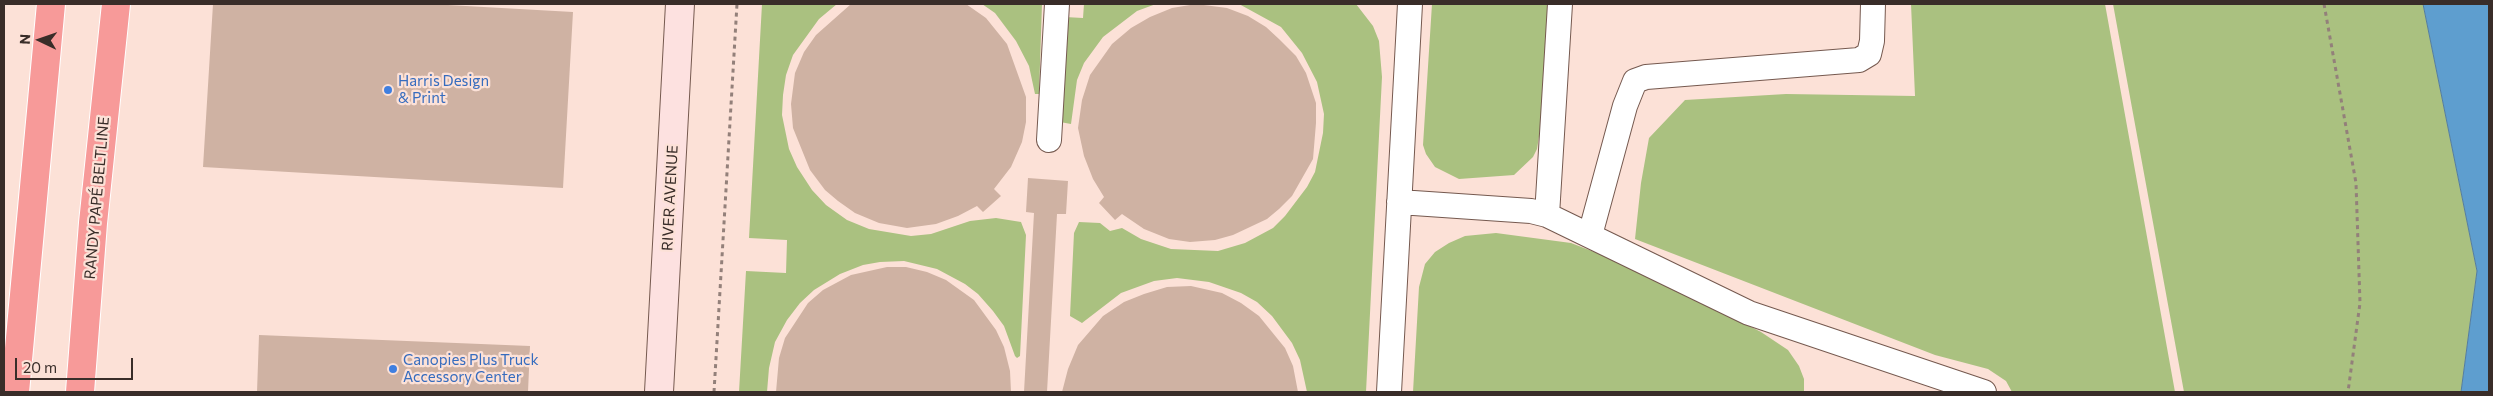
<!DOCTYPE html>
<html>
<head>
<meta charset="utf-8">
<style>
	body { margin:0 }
	#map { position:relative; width:2493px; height:396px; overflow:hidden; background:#fce1d7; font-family:Commissioner,sans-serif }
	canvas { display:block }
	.frame { position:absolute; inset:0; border:5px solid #392d29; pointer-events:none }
	.north { position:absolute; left:15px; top:15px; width:50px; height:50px; -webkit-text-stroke:4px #fce1d7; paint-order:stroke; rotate:273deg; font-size:14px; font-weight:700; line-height:20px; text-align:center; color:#392d29 }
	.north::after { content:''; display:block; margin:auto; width:18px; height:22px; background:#392d29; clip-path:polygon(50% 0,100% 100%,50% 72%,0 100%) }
	.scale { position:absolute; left:15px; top:358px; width:118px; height:22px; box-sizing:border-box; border:2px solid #392d29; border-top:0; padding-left:6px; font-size:15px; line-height:18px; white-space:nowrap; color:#392d29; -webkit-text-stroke:4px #fce1d7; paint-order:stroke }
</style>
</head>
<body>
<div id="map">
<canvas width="2493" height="396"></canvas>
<div class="frame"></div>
<div class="north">N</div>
<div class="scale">20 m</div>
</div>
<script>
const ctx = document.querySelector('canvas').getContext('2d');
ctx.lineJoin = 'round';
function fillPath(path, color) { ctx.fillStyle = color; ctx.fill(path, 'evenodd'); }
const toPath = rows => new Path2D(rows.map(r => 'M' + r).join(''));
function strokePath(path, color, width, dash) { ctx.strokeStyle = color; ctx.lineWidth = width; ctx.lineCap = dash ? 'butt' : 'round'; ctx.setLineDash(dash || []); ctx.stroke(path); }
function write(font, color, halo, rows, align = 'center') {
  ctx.font = font + ' Commissioner,sans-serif'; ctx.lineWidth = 4.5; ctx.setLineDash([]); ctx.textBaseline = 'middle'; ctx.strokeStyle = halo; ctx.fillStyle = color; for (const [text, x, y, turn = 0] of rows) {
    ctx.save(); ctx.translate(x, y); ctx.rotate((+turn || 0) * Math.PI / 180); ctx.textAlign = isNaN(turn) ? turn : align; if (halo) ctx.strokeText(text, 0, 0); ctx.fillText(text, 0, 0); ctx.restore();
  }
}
const green = toPath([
	[762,4,837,4,819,19,793,55,786,75,783,95,782,115,789,149,797,167,812,190,826,205,847,220,869,229,911,236,931,234,970,221,996,218,1021,222,1026,235,1020,356,1017,358,1015,356,1004,326,993,311,978,294,965,284,937,269,904,261,880,262,863,265,840,274,814,290,800,303,787,320,775,342,769,368,767,392,739,392,746,271,786,273,787,240,749,238],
	[982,4,1042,4,1039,94,1035,94,1029,66,1016,41,995,13],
	[1084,4,1156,4,1137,11,1103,37,1084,63,1077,80,1071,124,1060,122,1065,17,1083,18],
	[1239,4,1356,4,1373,26,1379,41,1382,77,1366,392,1307,392,1300,360,1292,343,1272,316,1257,302,1241,293,1209,282,1177,278,1154,281,1121,293,1082,323,1070,316,1074,233,1079,222,1100,223,1110,231,1122,228,1141,239,1171,249,1218,251,1245,243,1273,228,1285,216,1307,187,1315,172,1323,133,1324,114,1317,82,1302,53,1281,27],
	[1432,4,1550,4,1542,118,1537,149,1533,157,1514,175,1459,179,1435,167,1426,154,1423,145],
	[1911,4,2105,4,2175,392,2012,392,2006,381,1988,369,1935,355,1635,239,1641,183,1649,138,1685,100,1786,94,1915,96],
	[2113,4,2423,4,2477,271,2461,392,2184,392],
	[1496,233,1571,243,1636,268,1761,332,1788,350,1799,366,1804,379,1804,392,1413,392,1419,287,1425,264,1435,252,1449,243,1465,236]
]);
const water = toPath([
	[2423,4,2489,4,2489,392,2461,392,2477,271,2423,4]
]);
const building = toPath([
	[213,4,430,4,573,12,563,188,203,167],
	[851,4,966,4,986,18,1007,44,1026,97,1026,122,1022,142,1011,167,994,189,1001,196,983,212,977,206,958,216,936,224,907,228,879,223,855,213,838,201,825,190,810,170,793,128,791,104,795,73,804,52,816,35],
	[1196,4,1227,8,1248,16,1266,27,1279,39,1296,56,1306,73,1316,103,1316,123,1313,159,1292,196,1279,209,1267,219,1233,235,1215,240,1190,242,1169,239,1144,229,1122,214,1115,220,1099,203,1104,197,1093,179,1084,156,1078,128,1082,100,1090,75,1112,44,1131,28,1150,17,1172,8],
	[1028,178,1068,181,1066,214,1057,214,1047,392,1024,392,1034,213,1026,212],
	[887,267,906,267,927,272,946,280,974,300,996,330,1004,347,1010,371,1011,392,776,392,779,358,785,338,808,303,823,290,851,275],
	[1191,286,1222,293,1241,303,1259,316,1285,348,1293,366,1298,392,1062,392,1068,369,1078,345,1103,316,1124,302,1144,294,1167,287],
	[259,335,530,346,528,392,257,392]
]);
const path = toPath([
	[2324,4,2356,183,2360,303,2348,392],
	[714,392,737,4]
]);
const lane = toPath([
	[1049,140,1057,4],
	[1399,202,1531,211,1547,215,1749,313,1984,392],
	[1547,215,1560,4],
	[1590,235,1625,106,1635,81,1646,77,1859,60,1869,54,1872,41,1873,4],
	[1389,392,1410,4]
]);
const secondary = toPath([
	[659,392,680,4]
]);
const highway = toPath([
	[15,392,51,4],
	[80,392,93,223,116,4]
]);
const markers = [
	[388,90,5,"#3f7fe0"],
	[393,369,5,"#3f7fe0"]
];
const shopNames = [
	["Harris Design",398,81],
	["& Print",398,98],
	["Canopies Plus Truck",403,360],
	["Accessory Center",403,377]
];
const streetNames = [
	["RANDY PAPÉ BELTLINE",97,198,-85],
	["RIVER AVENUE",670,198,-87]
];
fillPath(green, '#aac180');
fillPath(water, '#5e9ecf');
strokePath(water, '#537c9d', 1);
fillPath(building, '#cfb2a3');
strokePath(lane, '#75594f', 26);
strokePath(secondary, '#75594f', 30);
strokePath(highway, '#fff', 30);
strokePath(path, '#93807a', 3, [4, 4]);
strokePath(lane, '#fff', 24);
strokePath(secondary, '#fde1e0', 28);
strokePath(highway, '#f79a99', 28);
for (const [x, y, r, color] of markers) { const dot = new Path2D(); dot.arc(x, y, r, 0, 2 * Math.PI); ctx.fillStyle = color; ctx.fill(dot); strokePath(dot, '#fce1d7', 2); }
write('15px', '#366cbe', '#fce1d7', shopNames, 'left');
write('15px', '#392d29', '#fce1d7', streetNames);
</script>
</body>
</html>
